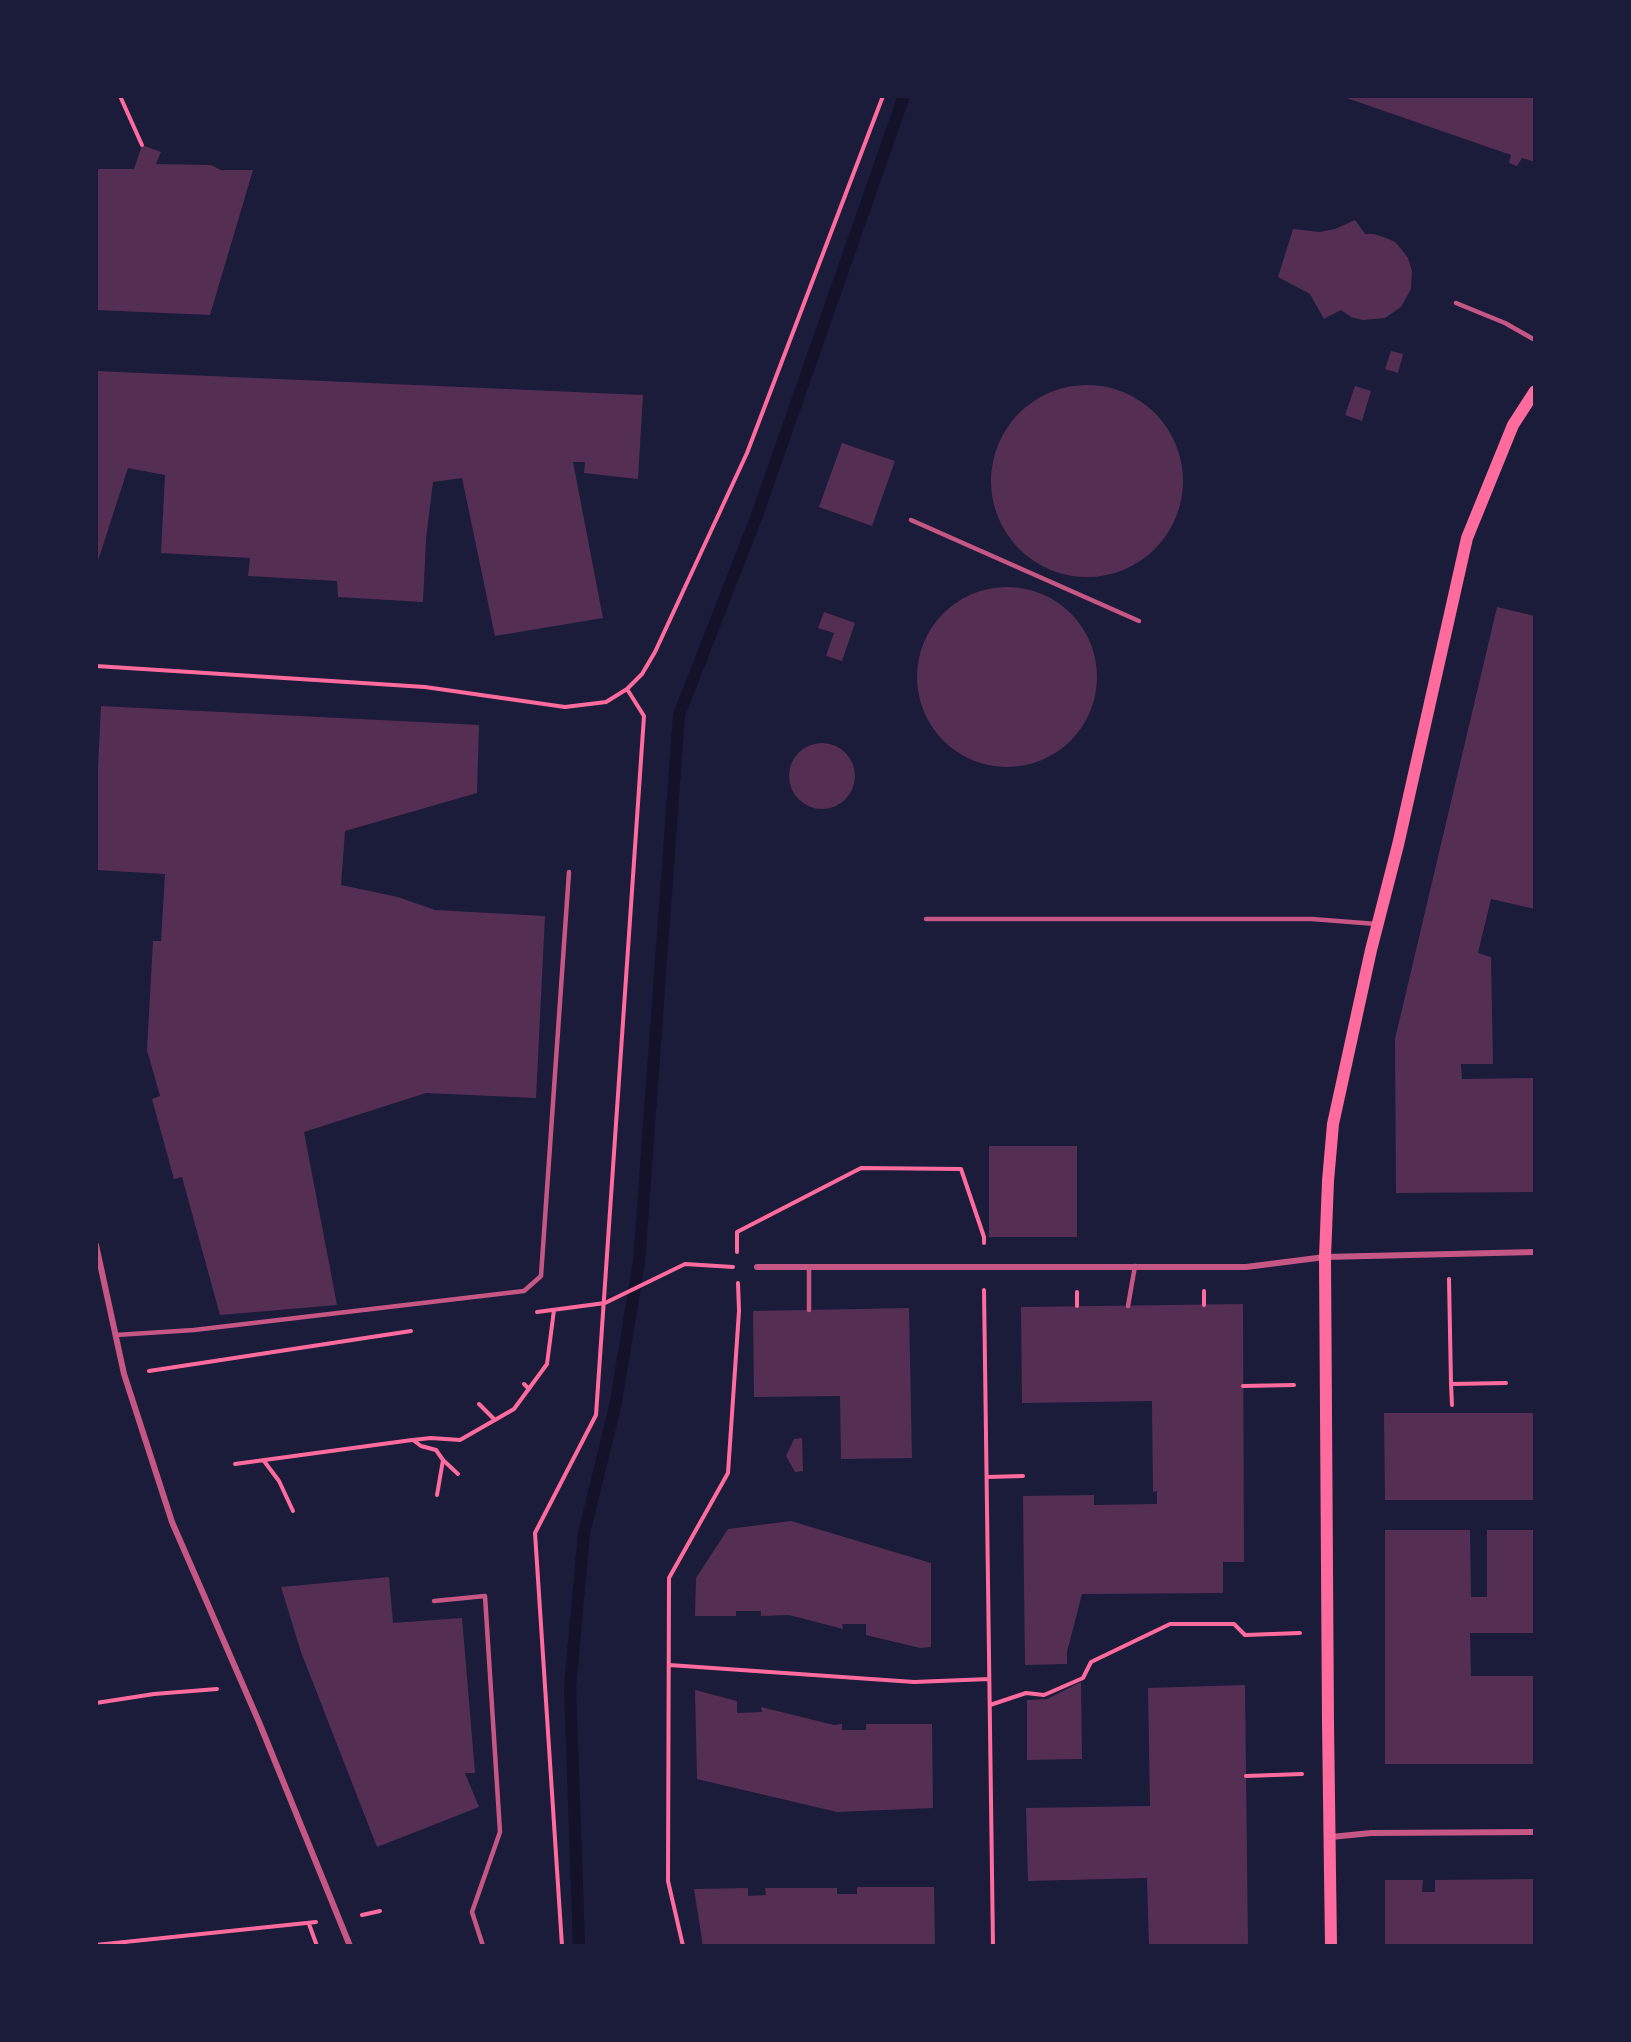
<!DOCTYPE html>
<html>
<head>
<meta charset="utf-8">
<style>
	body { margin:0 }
	#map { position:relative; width:1631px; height:2042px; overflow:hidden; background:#1b1b3a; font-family:Manrope,sans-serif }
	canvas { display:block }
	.frame { position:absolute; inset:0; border:98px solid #1b1b3a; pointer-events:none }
</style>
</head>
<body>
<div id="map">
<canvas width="1631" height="2042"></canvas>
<div class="frame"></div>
</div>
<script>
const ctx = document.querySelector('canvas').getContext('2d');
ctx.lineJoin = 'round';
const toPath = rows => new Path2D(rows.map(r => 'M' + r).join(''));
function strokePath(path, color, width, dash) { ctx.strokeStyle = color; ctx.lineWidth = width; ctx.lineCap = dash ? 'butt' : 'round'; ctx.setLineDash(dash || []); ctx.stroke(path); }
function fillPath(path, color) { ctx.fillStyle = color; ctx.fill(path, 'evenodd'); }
const stream = toPath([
	[579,1946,570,1687,584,1533,615,1407,639,1262,679,715,756,518,904,96]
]);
const building = toPath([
	[1341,96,1535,96,1535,162,1522,158,1517,166,1509,163,1511,155],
	[142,145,161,152,156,164,211,165,221,170,253,170,210,315,96,310,96,169,134,169],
	[1355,220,1365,234,1374,234,1386,238,1395,242,1402,250,1408,258,1412,271,1411,289,1401,307,1385,318,1363,320,1351,317,1341,310,1324,319,1310,294,1278,277,1293,229,1320,232,1335,229],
	[1391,351,1403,354,1398,373,1385,369],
	[96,371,643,395,638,479,584,473,585,462,573,462,603,618,495,636,462,478,433,482,426,539,423,602,338,597,337,581,248,576,250,558,161,553,165,475,128,468,96,567],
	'991 481a96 96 0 1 1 192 0a96 96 0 1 1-192 0Z',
	[1355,386,1371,391,1362,421,1345,415],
	[842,443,895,461,872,526,819,507],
	'917 677a90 90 0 1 1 180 0a90 90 0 1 1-180 0Z',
	[1497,607,1535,616,1535,909,1491,899,1478,953,1491,957,1493,1064,1461,1064,1462,1079,1535,1078,1535,1192,1396,1193,1395,1039],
	[824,612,855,623,842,661,826,656,834,633,818,628],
	[101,706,479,725,477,793,345,831,341,885,398,897,435,910,545,916,536,1098,426,1093,304,1132,337,1305,220,1315,182,1177,174,1179,152,1099,160,1096,147,1050,153,941,161,941,165,874,96,870,96,808],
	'789 776a33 33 0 1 1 66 0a33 33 0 1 1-66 0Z',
	[989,1146,1077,1146,1077,1237,989,1237],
	[1243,1304,1244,1562,1223,1562,1223,1593,1082,1594,1067,1652,1067,1664,1025,1665,1023,1496,1094,1495,1094,1505,1157,1504,1157,1491,1153,1492,1152,1401,1022,1403,1021,1307],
	[909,1308,912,1458,841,1459,840,1396,754,1397,753,1311],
	[1384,1413,1535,1413,1535,1500,1385,1500],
	[802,1438,803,1471,795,1472,786,1456,794,1439],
	[791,1521,931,1563,931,1647,920,1648,866,1635,866,1624,842,1624,843,1629,789,1615,761,1616,761,1611,736,1611,736,1616,695,1616,696,1578,728,1529],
	[1385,1530,1470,1530,1471,1597,1487,1597,1487,1530,1535,1530,1535,1633,1470,1633,1471,1676,1535,1676,1535,1764,1385,1764],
	[389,1577,393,1623,462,1618,475,1773,465,1773,479,1807,377,1847,301,1652,281,1587],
	[1081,1682,1082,1759,1027,1760,1027,1700,1047,1699],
	[1245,1685,1248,1946,1149,1946,1147,1878,1028,1881,1026,1808,1150,1806,1148,1688],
	[695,1690,737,1701,737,1713,762,1712,761,1707,834,1725,842,1724,842,1730,866,1730,866,1724,932,1724,933,1808,837,1812,697,1779],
	[1535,1879,1535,1946,1385,1946,1385,1880,1423,1880,1422,1892,1435,1892,1435,1880],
	[857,1887,934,1887,935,1946,858,1946,858,1944,837,1944,837,1946,703,1946,694,1889,748,1888,748,1896,766,1895,765,1888,837,1888,837,1894,857,1894]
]);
const path = toPath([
	[120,96,142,145],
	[96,666,425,687,565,707,606,702,627,689,642,674,655,652,747,453,883,96],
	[737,1252,737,1232,861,1168,961,1169,984,1237,984,1243],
	[1449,1279,1451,1384,1506,1383],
	[984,1290,993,1946],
	[1204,1291,1204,1305],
	[1077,1292,1077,1306],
	[537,1312,605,1303,685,1264,733,1267],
	[149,1371,411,1331],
	[524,1384,529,1389],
	[1451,1384,1452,1405],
	[1243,1386,1294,1385],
	[479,1404,495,1420],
	[413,1440,421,1446,436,1450,443,1460,437,1495],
	[443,1460,458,1474],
	[264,1461,279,1481,293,1511],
	[235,1464,412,1440,431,1438,460,1440,514,1409,547,1364,554,1310],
	[987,1477,1023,1476],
	[669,1665,914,1682,989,1679],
	[96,1703,154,1694,217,1689],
	[990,1705,1026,1693,1044,1695,1083,1678,1091,1662,1170,1624,1234,1624,1245,1635,1300,1633],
	[1246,1776,1302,1774],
	[362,1915,380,1911],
	[309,1924,317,1946],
	[96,1945,316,1922],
	[562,1946,535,1533,596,1415,644,716,627,689],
	[683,1946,668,1881,669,1578,728,1473,739,1311,738,1283]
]);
const service = toPath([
	[1456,303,1505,323,1535,340],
	[911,520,1139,621],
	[926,919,1312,919,1376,924],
	[809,1267,809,1310],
	[1128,1306,1135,1266],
	[116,1335,194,1330,524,1291,541,1276,569,872],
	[434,1601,485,1596,500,1832,472,1912,483,1946]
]);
const minor = toPath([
	[96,1245,124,1374,172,1522,259,1722,350,1946],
	[757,1267,1246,1267,1325,1257,1535,1252],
	[1331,1837,1371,1833,1535,1832]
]);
const secondary = toPath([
	[1331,1946,1328,1723,1325,1257,1328,1181,1333,1124,1371,950,1398,845,1467,538,1513,425,1535,391]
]);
strokePath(stream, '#12122b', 12);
fillPath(building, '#542f53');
strokePath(path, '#ff6b9d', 4);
strokePath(service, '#c65784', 4.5);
strokePath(minor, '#c65784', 6);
strokePath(secondary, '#ff6b9d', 12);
</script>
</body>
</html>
